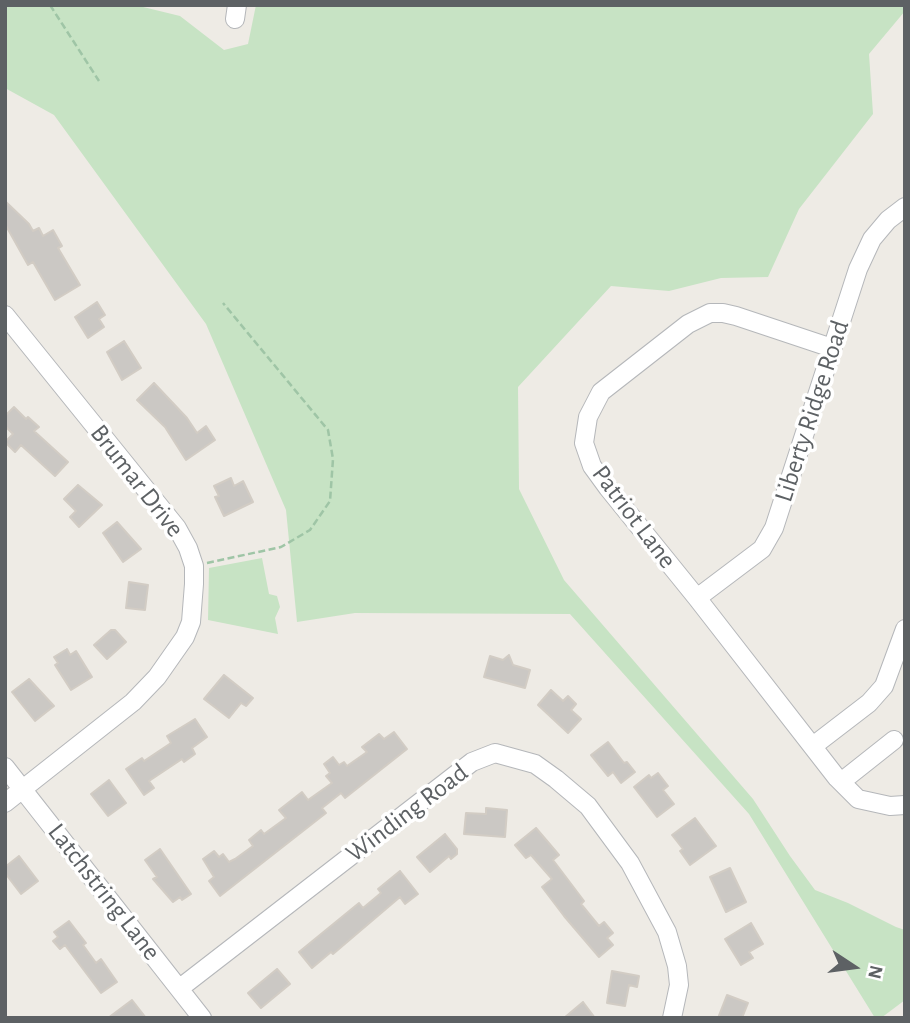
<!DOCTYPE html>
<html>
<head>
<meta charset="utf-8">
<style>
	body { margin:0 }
	#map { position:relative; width:910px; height:1023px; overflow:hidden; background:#eeebe5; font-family:"Alegreya Sans",sans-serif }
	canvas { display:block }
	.frame { position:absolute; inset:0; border:7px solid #5d6164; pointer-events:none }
	.north { position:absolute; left:819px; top:932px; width:70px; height:70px; -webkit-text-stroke:5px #fff; paint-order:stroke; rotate:103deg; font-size:19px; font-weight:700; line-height:28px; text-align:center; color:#5d6164 }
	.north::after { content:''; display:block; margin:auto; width:24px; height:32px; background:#5d6164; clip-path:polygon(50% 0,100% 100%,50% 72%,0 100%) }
</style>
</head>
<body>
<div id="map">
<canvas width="910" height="1023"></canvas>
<div class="frame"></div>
<div class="north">N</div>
</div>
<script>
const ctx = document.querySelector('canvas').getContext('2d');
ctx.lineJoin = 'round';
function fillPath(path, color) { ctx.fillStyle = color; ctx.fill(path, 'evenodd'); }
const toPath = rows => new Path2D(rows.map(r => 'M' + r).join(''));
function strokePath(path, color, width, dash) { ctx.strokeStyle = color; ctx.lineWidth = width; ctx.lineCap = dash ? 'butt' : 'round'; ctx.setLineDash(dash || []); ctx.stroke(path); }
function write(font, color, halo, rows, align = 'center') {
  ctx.font = font + ' "Alegreya Sans",sans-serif'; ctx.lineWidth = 7; ctx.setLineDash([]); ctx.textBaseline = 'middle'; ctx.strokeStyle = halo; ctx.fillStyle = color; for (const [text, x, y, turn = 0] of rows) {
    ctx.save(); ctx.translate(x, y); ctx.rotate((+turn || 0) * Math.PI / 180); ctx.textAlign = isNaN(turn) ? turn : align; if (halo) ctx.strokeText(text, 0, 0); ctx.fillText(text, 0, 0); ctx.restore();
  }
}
const green = toPath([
	[5,5,135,5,180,16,224,50,248,44,256,5,905,5,905,11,869,54,873,114,799,209,768,277,721,278,669,291,611,286,518,387,519,489,564,580,753,799,790,856,815,890,848,903,896,927,905,930,905,1000,881,1018,875,1018,749,814,570,614,355,613,297,622,286,510,206,324,54,115,5,88],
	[262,558,269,594,277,596,280,607,275,618,278,634,208,620,209,568]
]);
const building = toPath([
	[5,201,29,224,33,231,39,228,43,236,53,230,62,246,58,248,80,285,55,300,33,262,28,265,5,224,5,201],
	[97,302,105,315,99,319,104,327,88,338,75,317,97,302],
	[124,341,141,368,122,380,107,352,124,341],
	[154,383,187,418,197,433,206,426,215,440,186,460,165,427,137,400,154,383],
	[14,407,26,419,28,417,39,427,34,431,68,462,55,476,21,445,15,452,5,442,13,434,5,426,5,416,14,407],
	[231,478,234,486,243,481,253,502,224,516,215,497,219,496,214,486,231,478],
	[78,485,102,505,79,527,70,517,76,511,64,499,78,485],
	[117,522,141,549,123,562,103,533,117,522],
	[129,582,148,585,145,610,126,608,129,582],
	[111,630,115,630,126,642,107,659,94,645,111,630],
	[67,649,70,655,76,651,92,677,71,690,55,665,58,663,54,657,67,649],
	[509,655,513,665,530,670,525,688,484,677,490,656,503,660,509,655],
	[224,675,253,698,246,706,241,703,229,718,204,699,224,675],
	[29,679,54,706,35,721,12,692,29,679],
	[551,690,563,701,568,696,576,704,571,710,581,719,568,733,538,705,551,690],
	[195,719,207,737,192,748,195,754,184,762,182,759,149,781,154,788,144,795,126,769,142,758,144,761,171,743,167,736,195,719],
	[394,732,407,749,345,798,341,793,322,808,326,813,220,896,209,881,214,877,203,859,214,851,219,857,223,854,229,862,235,859,253,846,249,840,261,830,264,834,286,818,279,810,302,792,308,800,332,783,326,776,330,773,324,764,333,757,339,765,344,762,347,766,367,752,362,747,379,734,384,739,394,732],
	[608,742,624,763,627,762,635,772,621,783,613,772,608,776,591,755,608,742],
	[658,773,668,786,663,790,674,804,657,817,634,787,649,775,651,778,658,773],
	[109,780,126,803,108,816,91,794,109,780],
	[486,808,507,810,505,837,464,834,466,813,486,814,486,808],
	[695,818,716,846,690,865,680,851,683,849,672,835,695,818],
	[536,828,559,855,553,860,584,901,581,904,599,926,604,922,613,933,607,938,613,945,599,957,564,916,542,887,552,879,531,855,526,858,515,845,536,828],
	[445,834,457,849,457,854,451,859,449,856,430,872,417,857,445,834],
	[160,849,191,894,182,900,180,897,173,902,153,879,157,877,145,860,160,849],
	[19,856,38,881,21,894,5,873,5,867,19,856],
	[730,868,746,902,726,912,710,877,730,868],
	[400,871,418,894,405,904,400,897,333,954,331,952,312,968,299,952,359,903,363,908,381,893,378,889,400,871],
	[69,921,86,943,83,945,96,963,101,959,117,982,101,993,65,945,60,949,53,941,58,937,54,932,69,921],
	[751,923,763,944,749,952,753,958,741,965,725,939,751,923],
	[277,969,290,984,261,1008,248,993,277,969],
	[612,971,639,976,637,987,629,985,625,1006,607,1003,612,971],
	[727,995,748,1003,742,1018,718,1018,727,995],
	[132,1000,146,1018,108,1018,132,1000],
	[583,1002,595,1018,564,1018,583,1002]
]);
const path = toPath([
	[50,5,99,81],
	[207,563,281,547,310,530,330,501,333,459,328,430,223,303]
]);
const minor = toPath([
	[235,19,237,5],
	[5,315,177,528,188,548,194,566,194,584,191,622,185,637,157,677,133,702,5,803],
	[832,348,736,316,723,313,710,313,688,324,601,392,588,417,584,443,592,466,608,488,697,598,837,778,858,799,890,806,905,805],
	[697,598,762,549,774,528,858,269,872,239,888,220,905,207],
	[813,746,869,703,884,686,905,629],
	[5,767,202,1018],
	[841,782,894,740],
	[180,988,472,762,495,753,535,764,556,779,588,806,630,863,667,932,677,966,679,985,672,1018]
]);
const streetNames = [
	["Liberty Ridge Road",812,411,-72],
	["Brumar Drive",137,481,52],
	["Patriot Lane",634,517,53],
	["Winding Road",407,813,-37],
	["Latchstring Lane",104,892,52]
];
fillPath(green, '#c7e3c4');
fillPath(building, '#cbc8c4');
strokePath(building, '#d2ccc4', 2);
strokePath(minor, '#b5b7ba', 20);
strokePath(path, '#9fc5a6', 2.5, [7, 3.5]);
strokePath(minor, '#fff', 18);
write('26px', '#5d6164', '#fff', streetNames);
</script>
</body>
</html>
